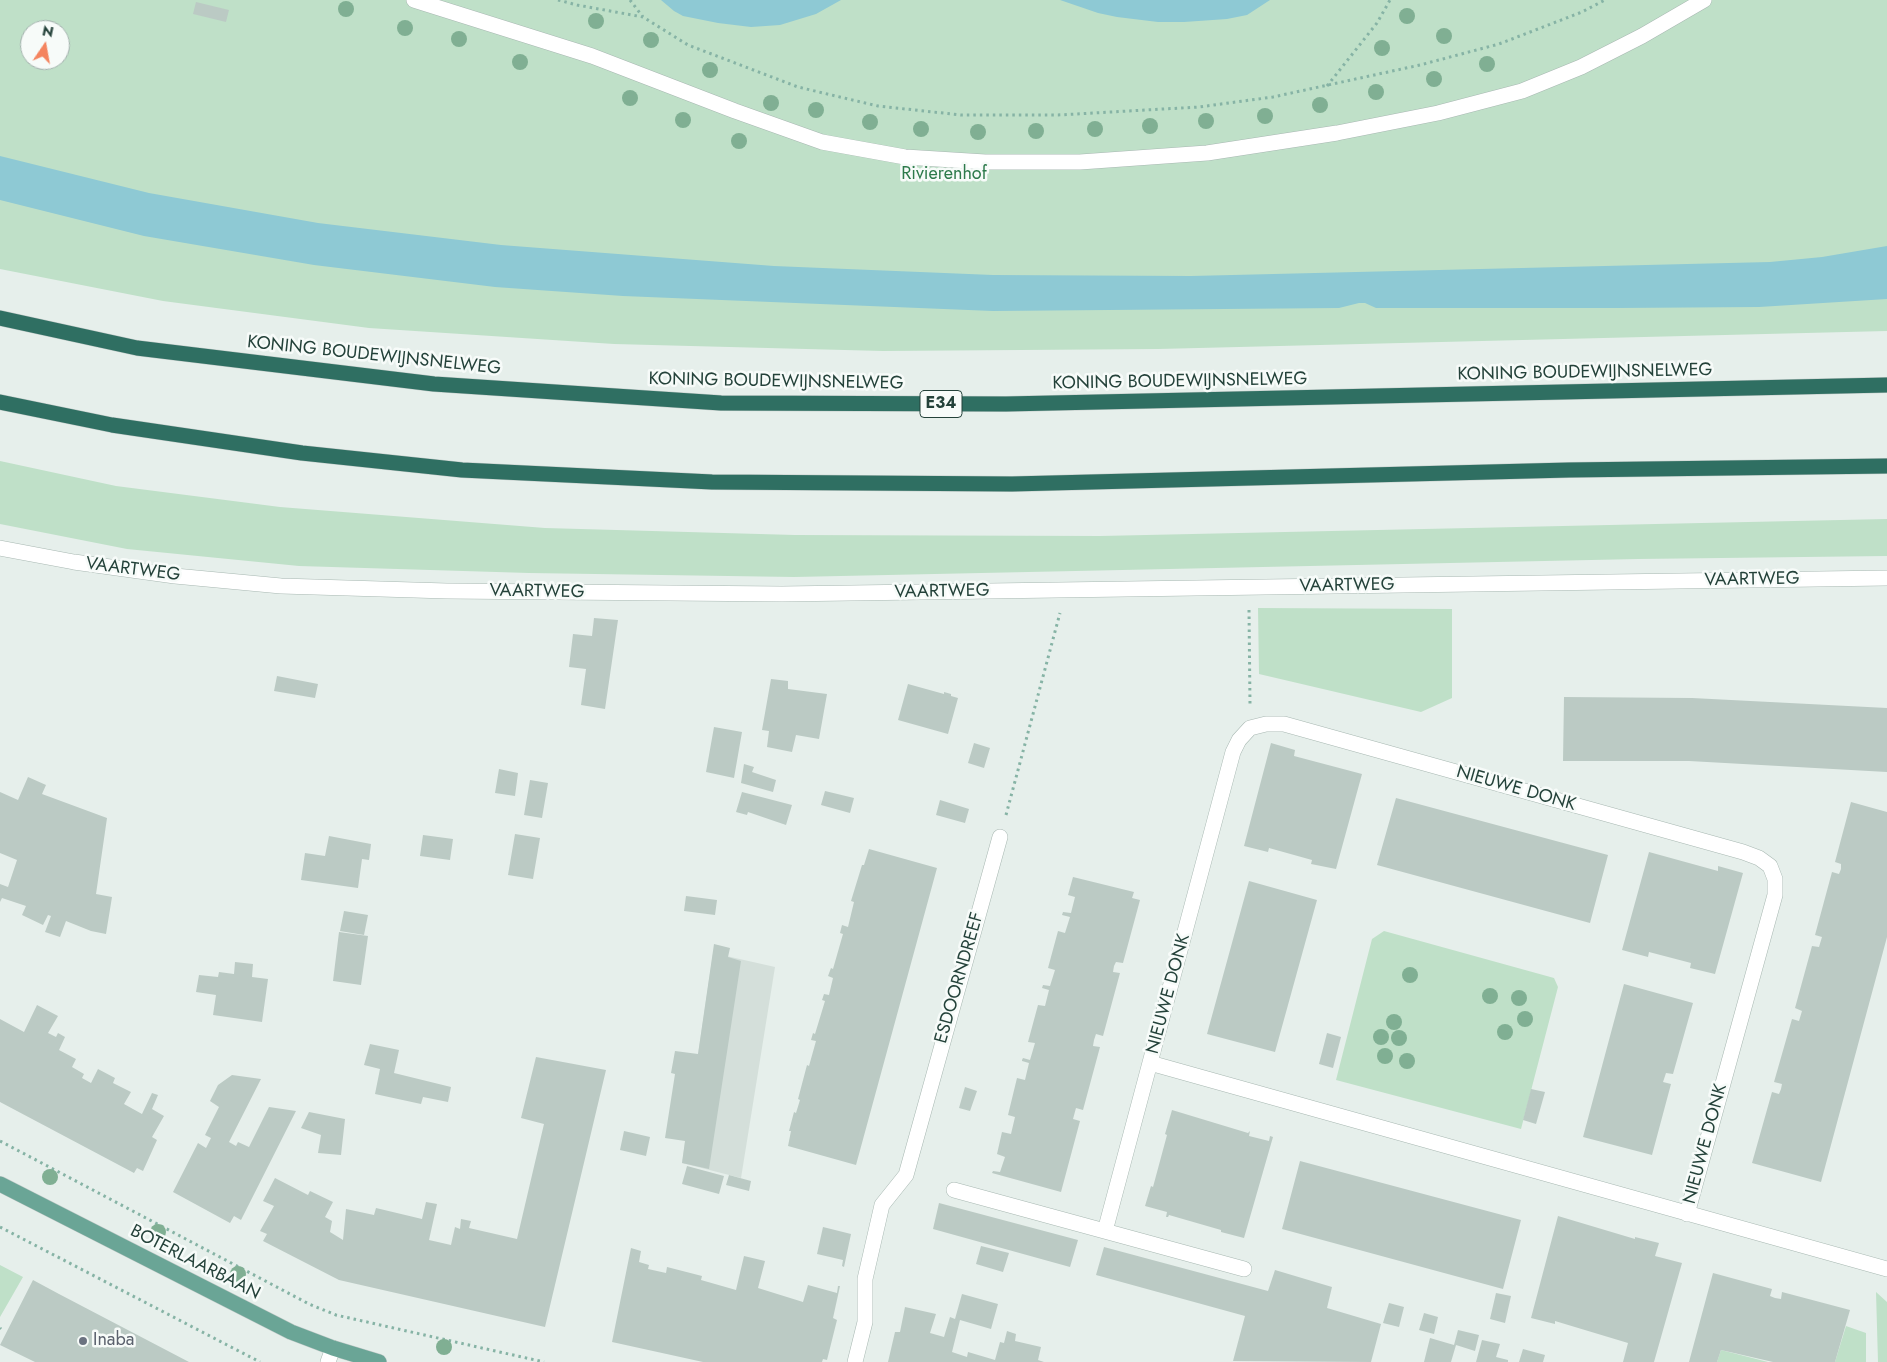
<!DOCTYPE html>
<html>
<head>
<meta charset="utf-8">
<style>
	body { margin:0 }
	#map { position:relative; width:1887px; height:1362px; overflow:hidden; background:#e6efeb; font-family:Jost,sans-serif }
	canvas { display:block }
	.north { position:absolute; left:20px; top:20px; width:50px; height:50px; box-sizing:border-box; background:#f7fbf9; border:1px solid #a3b1ad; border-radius:50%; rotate:12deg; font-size:14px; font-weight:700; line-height:20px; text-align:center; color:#24423a }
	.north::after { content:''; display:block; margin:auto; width:18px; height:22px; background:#f4845f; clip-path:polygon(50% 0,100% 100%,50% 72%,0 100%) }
</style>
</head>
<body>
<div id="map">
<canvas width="1887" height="1362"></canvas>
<div class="north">N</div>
</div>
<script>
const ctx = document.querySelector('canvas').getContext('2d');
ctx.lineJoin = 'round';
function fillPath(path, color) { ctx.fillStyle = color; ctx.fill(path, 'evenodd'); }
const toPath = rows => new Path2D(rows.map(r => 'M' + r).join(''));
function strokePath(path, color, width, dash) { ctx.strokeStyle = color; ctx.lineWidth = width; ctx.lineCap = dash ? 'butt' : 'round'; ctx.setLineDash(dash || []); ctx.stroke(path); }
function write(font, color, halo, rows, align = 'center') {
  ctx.font = font + ' Jost,sans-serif'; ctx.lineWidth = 5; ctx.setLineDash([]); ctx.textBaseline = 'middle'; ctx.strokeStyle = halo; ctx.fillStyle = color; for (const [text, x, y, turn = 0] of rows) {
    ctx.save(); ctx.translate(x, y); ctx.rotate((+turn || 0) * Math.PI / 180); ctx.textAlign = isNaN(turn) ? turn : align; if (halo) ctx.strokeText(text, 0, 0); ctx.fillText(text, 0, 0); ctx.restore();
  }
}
const built = toPath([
	[713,953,775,967,741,1178,682,1163]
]);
const green = toPath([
	[0,0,1887,0,1887,331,1158,349,883,351,614,344,369,328,163,301,0,269],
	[30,30,60,30,60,60,30,60],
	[0,461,116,486,280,507,545,528,795,535,1100,536,1887,519,1887,556,1638,559,794,577,529,573,299,566,127,549,0,524],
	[1258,608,1452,609,1452,698,1421,712,1259,674],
	[1384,931,1554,978,1558,987,1521,1129,1336,1080,1372,939],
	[0,1265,23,1277,0,1317],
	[1876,1292,1887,1302,1887,1362,1878,1362],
	[1846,1326,1866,1333,1866,1362,1835,1362],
	[1721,1350,1768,1362,1717,1362]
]);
const water = toPath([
	[661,0,841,0,816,14,780,25,751,27,718,23,683,16,674,11],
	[1060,0,1270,0,1247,15,1227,19,1184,22,1158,22,1117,17,1098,13],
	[0,156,149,193,318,223,501,245,774,266,993,275,1191,276,1770,262,1822,257,1887,246,1887,299,1759,307,1617,308,1376,308,1365,303,1359,303,1339,308,993,311,623,296,495,287,314,265,144,236,0,200]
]);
const building = toPath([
	[196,2,229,10,226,22,193,14],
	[594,618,618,620,605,709,581,705,586,669,569,667,573,634,592,636],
	[277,676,318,684,315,698,274,691],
	[771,679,788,681,788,689,827,694,819,739,796,735,792,752,767,747,769,731,762,730],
	[908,684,944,694,944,692,951,694,951,696,958,698,948,734,898,720],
	[1564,697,1692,698,1887,708,1887,772,1689,761,1563,761],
	[714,727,742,732,734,778,706,772],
	[974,743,990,748,984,768,968,763],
	[1271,743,1295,750,1294,756,1362,774,1336,869,1311,864,1312,860,1269,848,1268,852,1244,846],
	[744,764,754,767,752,772,776,780,773,792,741,783],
	[499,769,518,773,515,796,495,793],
	[28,777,46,785,42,794,107,818,96,894,112,897,106,934,91,931,66,921,60,937,45,932,51,916,48,915,43,925,22,915,26,906,2,898,0,902,0,884,8,887,17,860,0,853,0,792,18,800],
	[530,780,548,783,542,818,524,815],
	[825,791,854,798,850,813,821,805],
	[742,792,792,805,786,825,748,812,747,815,736,812],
	[1396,798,1608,855,1590,923,1377,865],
	[940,800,969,809,965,823,936,815],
	[1851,802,1887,812,1887,937,1821,1182,1752,1163,1772,1092,1779,1094,1781,1089,1782,1084,1774,1082,1792,1019,1799,1021,1802,1011,1795,1008,1812,946,1819,947,1822,937,1815,935,1832,872,1839,874,1841,869,1841,864,1835,862],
	[515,834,540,838,533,879,508,875],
	[423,835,453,839,450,860,420,856],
	[329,836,371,844,369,860,362,859,358,888,301,880,305,853,325,856],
	[869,849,937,868,856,1165,788,1146,791,1131,789,1131,794,1112,796,1113,800,1100,798,1099,807,1065,809,1066,816,1041,811,1040,813,1033,815,1034,825,1001,822,1000,824,994,829,995,833,978,828,976,831,968,833,969,843,934,840,933,842,925,848,927,854,902,851,901,862,865,864,865],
	[1649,852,1718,871,1718,866,1743,873,1715,974,1690,968,1691,963,1649,952,1648,957,1622,950],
	[1073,877,1134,892,1132,898,1140,900,1123,963,1116,962,1114,966,1113,972,1120,973,1103,1036,1096,1034,1094,1040,1093,1046,1100,1047,1083,1110,1076,1108,1073,1119,1080,1121,1061,1192,992,1173,993,1171,1000,1172,1005,1157,997,1154,1002,1132,1011,1134,1015,1117,1008,1115,1017,1078,1025,1080,1029,1063,1022,1061,1022,1060,1023,1058,1030,1060,1035,1043,1028,1042,1038,1005,1045,1006,1049,990,1042,988,1043,985,1050,986,1055,970,1048,968,1058,931,1065,933,1070,917,1062,915,1063,912,1071,913,1075,897,1068,895],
	[1249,881,1317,900,1275,1052,1207,1034],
	[686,896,717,900,715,915,684,911],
	[344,911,368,915,364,935,340,931],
	[339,932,368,936,361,985,333,981],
	[714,944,730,948,728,957,741,961,709,1169,682,1163,685,1141,665,1138,675,1074,671,1073,675,1051,698,1054],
	[235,962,253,964,252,977,268,979,262,1022,213,1015,216,995,196,992,199,975,218,977,219,972,234,974],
	[1624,984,1693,1003,1673,1074,1666,1073,1663,1082,1671,1084,1652,1155,1583,1137],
	[37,1005,58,1016,48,1033,56,1037,58,1033,65,1037,59,1050,76,1059,72,1067,84,1074,82,1078,91,1083,98,1069,115,1078,113,1083,131,1092,124,1104,142,1114,152,1093,158,1095,152,1109,164,1116,152,1137,157,1140,143,1171,137,1168,134,1173,0,1102,0,1019,24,1032],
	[1327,1033,1341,1037,1333,1068,1319,1064],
	[370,1044,399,1050,394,1073,451,1087,448,1102,423,1097,421,1104,375,1094,380,1069,364,1065],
	[536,1057,606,1070,545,1327,339,1280,263,1241,267,1234,260,1231,274,1206,263,1201,275,1178,308,1195,310,1191,333,1202,325,1217,332,1221,330,1232,343,1240,346,1209,374,1215,376,1208,422,1219,426,1202,437,1204,429,1240,451,1245,455,1227,460,1229,461,1219,471,1221,469,1228,517,1239,544,1124,521,1118],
	[232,1075,261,1079,229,1142,236,1146,238,1142,249,1147,269,1107,296,1111,241,1220,234,1216,230,1223,173,1192,198,1143,206,1148,211,1138,205,1135,219,1107,210,1101,218,1085],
	[965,1087,977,1091,970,1111,959,1108],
	[1531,1089,1545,1092,1536,1124,1523,1120],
	[1172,1110,1248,1133,1250,1131,1249,1136,1269,1141,1270,1136,1273,1137,1244,1238,1221,1232,1221,1230,1169,1215,1168,1217,1166,1217,1167,1212,1145,1206,1151,1186,1153,1187,1167,1135,1165,1134],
	[309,1112,345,1119,341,1155,318,1153,321,1135,301,1128],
	[624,1131,650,1137,646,1156,620,1150],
	[1300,1161,1521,1220,1503,1289,1282,1229],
	[687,1166,724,1176,719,1194,682,1184],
	[729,1175,751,1181,749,1191,726,1185],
	[939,1203,1078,1240,1070,1267,933,1229],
	[1558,1216,1635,1239,1635,1237,1659,1243,1655,1256,1682,1263,1654,1362,1623,1362,1628,1343,1555,1321,1555,1324,1531,1318],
	[823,1227,851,1234,844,1267,842,1266,843,1260,817,1254],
	[981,1246,1009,1253,1003,1272,976,1264],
	[1104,1247,1268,1291,1275,1270,1332,1287,1327,1308,1381,1324,1371,1362,1233,1361,1245,1316,1096,1275],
	[631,1248,641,1251,639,1262,649,1265,648,1269,666,1273,667,1267,702,1276,701,1280,736,1290,744,1256,765,1261,758,1288,803,1302,808,1285,837,1293,838,1286,840,1286,833,1318,837,1320,827,1360,823,1359,822,1362,703,1362,612,1342],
	[1713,1273,1772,1289,1770,1296,1775,1298,1781,1299,1782,1292,1850,1310,1835,1362,1773,1362,1721,1350,1717,1362,1689,1362],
	[33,1280,59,1294,189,1362,35,1362,0,1345],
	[1496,1293,1511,1296,1505,1323,1490,1319],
	[962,1294,998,1304,991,1329,960,1320,952,1352,967,1357,968,1352,995,1360,1000,1342,1004,1343,1007,1331,1016,1334,1015,1341,1041,1347,1038,1360,1044,1362,888,1362,895,1332,900,1332,905,1307,936,1314,930,1333,944,1337,950,1317,955,1319],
	[1389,1303,1404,1307,1399,1327,1383,1323],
	[1424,1313,1438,1317,1434,1334,1419,1330],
	[1458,1330,1479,1335,1475,1351,1456,1345,1451,1362,1424,1362,1430,1338,1454,1345],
	[1482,1340,1500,1344,1496,1357,1508,1360,1508,1362,1476,1362],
	[1523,1349,1545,1355,1543,1362,1519,1362]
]);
const path = toPath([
	[558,0,577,5,643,17,688,45,798,87,878,106,961,115,1058,115,1199,107,1273,97,1420,65,1499,44,1582,12,1605,0],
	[630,0,643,17],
	[1327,86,1377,23,1390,0],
	[1249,610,1250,704],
	[1006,815,1060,613],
	[0,1141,309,1304,336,1315,544,1362],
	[0,1227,260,1362],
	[0,1328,1,1329]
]);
const minor = toPath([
	[414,0,592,56,735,111,822,142,905,157,985,162,1080,162,1207,153,1337,133,1438,113,1522,91,1581,67,1642,36,1704,0],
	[0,548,74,562,175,576,281,586,447,591,782,594,1887,578],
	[1150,1063,1887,1269],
	[954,1190,1244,1269],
	[1105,1231,1233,752,1239,740,1250,728,1266,724,1284,724,1743,852,1759,858,1770,866,1775,879,1775,895,1687,1214],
	[328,1362,333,1348],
	[855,1362,865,1322,865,1279,882,1205,906,1175,1000,837]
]);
const major = toPath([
	[0,1184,291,1332,333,1348,379,1362]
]);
const highway = toPath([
	[0,318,137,348,434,384,721,403,1006,404,1887,385],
	[0,402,112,425,302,453,462,470,712,482,1012,484,1569,470,1887,466]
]);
const trees = [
	[346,9],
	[1407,16],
	[596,21],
	[405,28],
	[1444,36],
	[459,39],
	[651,40],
	[1382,48],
	[520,62],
	[1487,64],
	[710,70],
	[1434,79],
	[1376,92],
	[630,98],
	[771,103],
	[1320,105],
	[816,110],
	[1265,116],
	[683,120],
	[1206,121],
	[870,122],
	[1150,126],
	[921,129],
	[1095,129],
	[1036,131],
	[978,132],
	[739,141],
	[1410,975],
	[1490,996],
	[1519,998],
	[1525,1019],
	[1394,1022],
	[1505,1032],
	[1381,1037],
	[1399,1038],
	[1385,1056],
	[1407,1061],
	[50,1177],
	[158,1232],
	[238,1274],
	[444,1347]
];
const markers = [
	[83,1341,5,"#6b7280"]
];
const shields = [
	[941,404,42]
];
const shieldNames = [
	["E34",941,404]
];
const parkNames = [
	["Rivierenhof",944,175]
];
const streetNames = [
	["KONING BOUDEWIJNSNELWEG",374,356,6],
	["KONING BOUDEWIJNSNELWEG",1585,373,-1],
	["KONING BOUDEWIJNSNELWEG",776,382,1],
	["KONING BOUDEWIJNSNELWEG",1180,382,-1],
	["VAARTWEG",133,570,7],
	["VAARTWEG",1752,580,-1],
	["VAARTWEG",1347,586,-1],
	["VAARTWEG",537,592,1],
	["VAARTWEG",942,592,-1],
	["NIEUWE DONK",1516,789,16],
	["ESDOORNDREEF",960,978,-74],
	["NIEUWE DONK",1169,994,-75],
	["NIEUWE DONK",1706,1144,-75],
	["BOTERLAARBAAN",195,1263,27]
];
const worshipNames = [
	["Inaba",93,1341]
];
fillPath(built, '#d4dfda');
fillPath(green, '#bfe0c8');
fillPath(water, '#8ec9d4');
fillPath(building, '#bbcac4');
strokePath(minor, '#a8b8b2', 16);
strokePath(major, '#c2cac8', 16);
strokePath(highway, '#c2cac8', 16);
strokePath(path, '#86b3a5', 3, [2.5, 4]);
strokePath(minor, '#fff', 15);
strokePath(major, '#6aa596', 15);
strokePath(highway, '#2f6f62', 15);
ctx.fillStyle = '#80af93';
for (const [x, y] of trees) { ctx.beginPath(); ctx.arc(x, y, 8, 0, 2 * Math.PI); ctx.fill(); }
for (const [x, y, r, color] of markers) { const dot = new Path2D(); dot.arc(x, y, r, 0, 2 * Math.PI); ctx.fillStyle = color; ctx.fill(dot); strokePath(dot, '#f7fbf9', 2); }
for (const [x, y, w] of shields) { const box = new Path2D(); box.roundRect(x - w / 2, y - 13.5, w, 27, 4); ctx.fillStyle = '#f7fbf9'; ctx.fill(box); strokePath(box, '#24423a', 1); }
write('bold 16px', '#24423a', null, shieldNames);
write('18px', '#2d7a4b', '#f7fbf9', parkNames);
write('18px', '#24423a', '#f7fbf9', streetNames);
write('18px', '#5b616d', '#f7fbf9', worshipNames, 'left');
</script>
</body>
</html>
